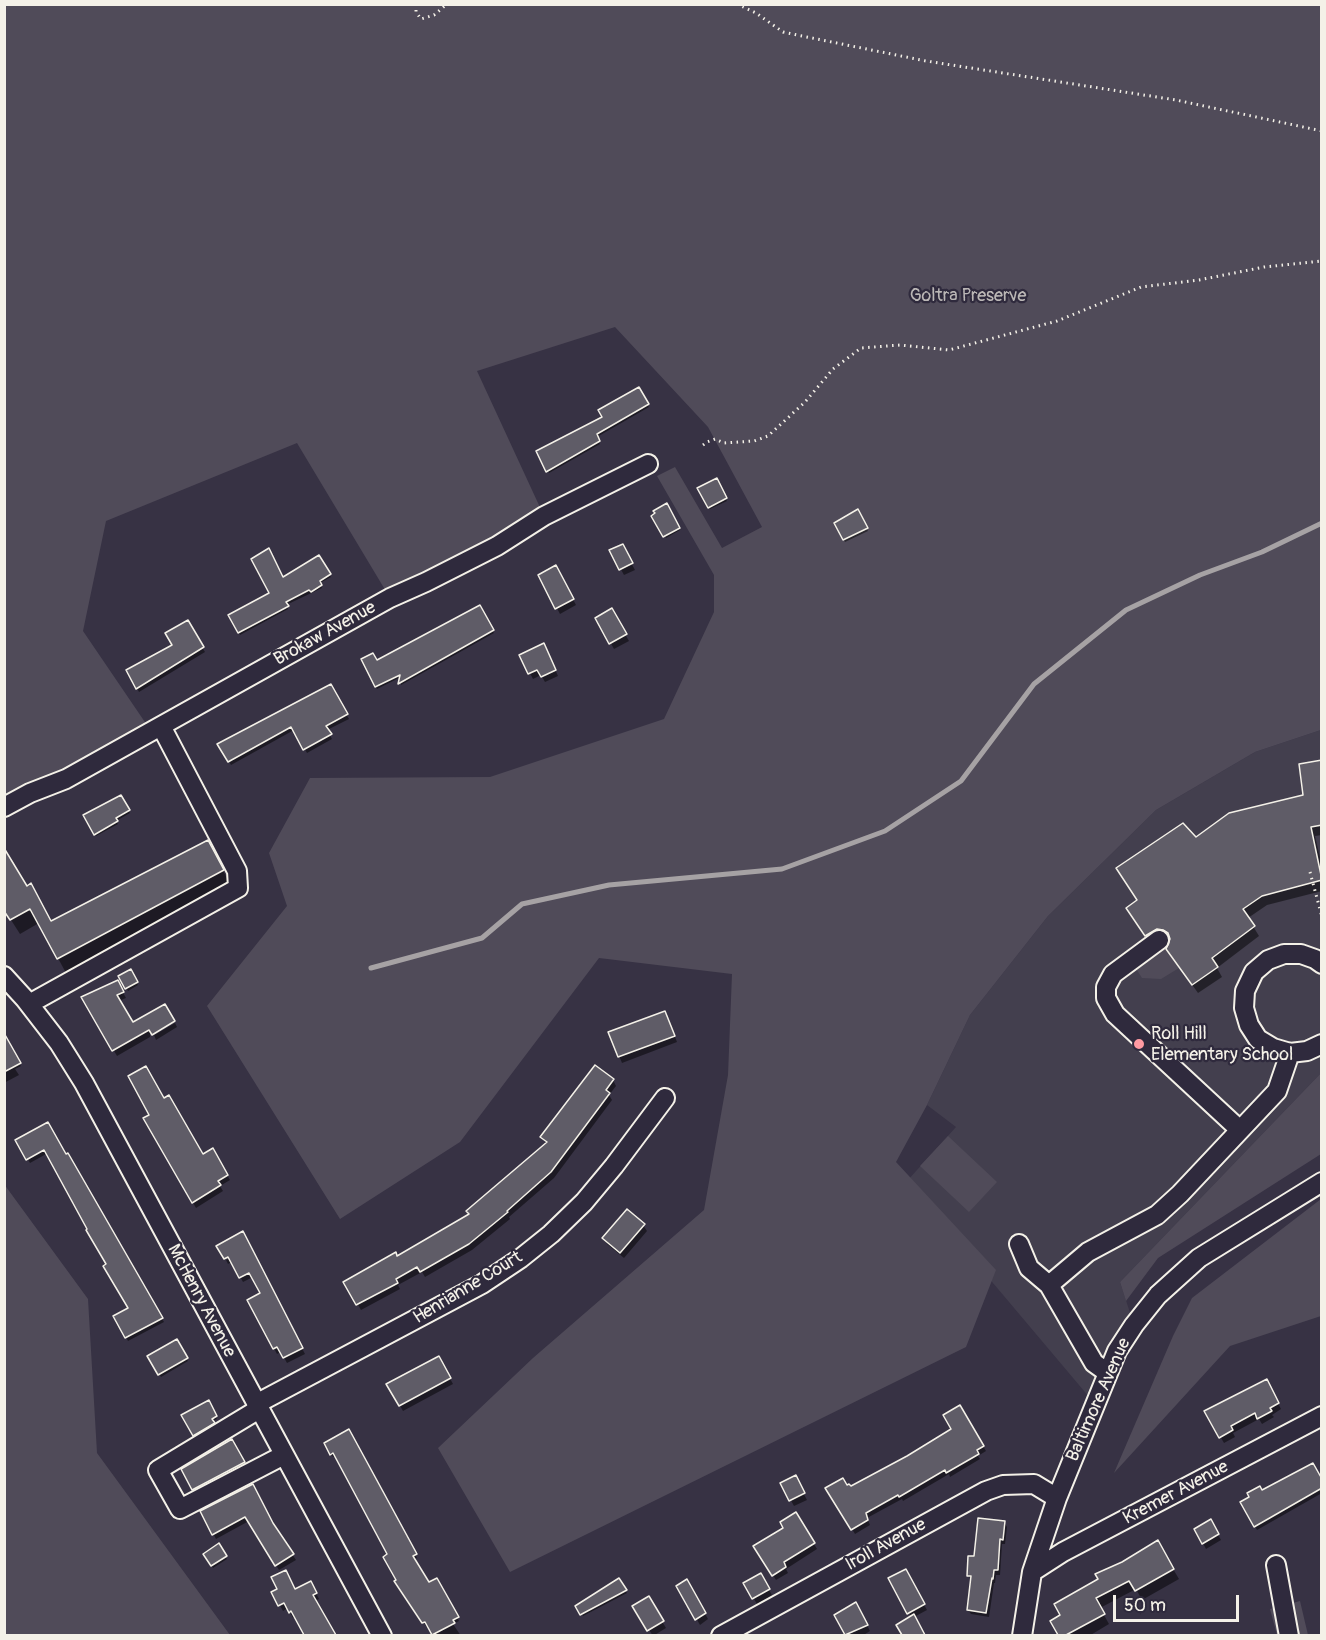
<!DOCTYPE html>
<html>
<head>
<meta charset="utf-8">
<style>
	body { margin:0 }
	#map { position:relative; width:1326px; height:1640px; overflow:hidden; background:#373244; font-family:Pangolin,sans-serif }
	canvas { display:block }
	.frame { position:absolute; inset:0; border:6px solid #f4f1e8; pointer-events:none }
	.scale { position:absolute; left:1113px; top:1595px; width:126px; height:27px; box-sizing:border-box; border:3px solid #f4f1e8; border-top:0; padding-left:8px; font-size:18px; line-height:21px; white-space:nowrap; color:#f4f1e8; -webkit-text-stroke:4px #2f2a3d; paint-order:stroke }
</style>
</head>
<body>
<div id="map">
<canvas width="1326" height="1640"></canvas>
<div class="frame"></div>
<div class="scale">50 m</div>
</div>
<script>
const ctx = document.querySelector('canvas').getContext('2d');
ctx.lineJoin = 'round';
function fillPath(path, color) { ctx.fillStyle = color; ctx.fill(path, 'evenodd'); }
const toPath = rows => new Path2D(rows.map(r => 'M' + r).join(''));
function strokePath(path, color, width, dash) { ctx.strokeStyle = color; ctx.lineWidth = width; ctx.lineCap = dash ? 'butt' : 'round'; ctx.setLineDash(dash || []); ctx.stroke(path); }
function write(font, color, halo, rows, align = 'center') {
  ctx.font = font + ' Pangolin,sans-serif'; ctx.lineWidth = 4.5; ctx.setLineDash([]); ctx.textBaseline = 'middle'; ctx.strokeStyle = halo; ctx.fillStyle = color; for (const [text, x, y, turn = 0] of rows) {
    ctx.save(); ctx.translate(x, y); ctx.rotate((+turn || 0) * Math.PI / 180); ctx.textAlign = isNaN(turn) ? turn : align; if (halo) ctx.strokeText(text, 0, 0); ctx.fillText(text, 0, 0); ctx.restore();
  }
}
const built = toPath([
	[1321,730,1321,1073,1120,1282,1134,1325,1095,1404,907,1181,956,1127,927,1105,970,1015,1048,916,1156,810,1255,752]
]);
const green = toPath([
	[4,5,1321,5,1321,730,1255,752,1156,810,1048,916,970,1015,927,1105,896,1162,996,1270,966,1347,510,1572,438,1448,533,1358,704,1210,728,1075,732,974,599,958,460,1142,340,1219,207,1006,287,906,269,853,310,778,490,777,664,719,714,612,714,575,657,476,675,467,722,548,762,527,708,427,615,327,477,371,544,516,390,598,297,443,106,521,83,631,151,731,5,807],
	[1164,946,1179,968,1161,979,1142,978,1135,967],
	[1321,1073,1321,1154,1158,1258,1126,1301,1120,1282],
	[948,1136,997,1182,969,1212,920,1166],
	[4,1184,88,1299,97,1453,230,1635,5,1635],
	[1321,1199,1321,1316,1230,1346,1114,1473,1173,1336,1192,1298],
	[1300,1601,1308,1635,1277,1635,1270,1609]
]);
const shadow = toPath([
	[638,389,649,407,597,437,600,444,549,473,538,452,604,418],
	[716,480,727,501,710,509,699,489],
	[666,505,680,530,666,538,653,517],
	[858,511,868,531,845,542,836,524],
	[622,546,635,570,624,575,611,551],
	[319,557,331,577,320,583,322,588,286,605,288,609,240,635,230,615,271,593,282,579],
	[556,567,576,605,560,614,540,576],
	[480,607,494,633,401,685,401,677,377,689,363,660,376,662],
	[611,610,629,641,614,649,597,618],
	[187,622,205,652,139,692,128,670,174,645],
	[547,651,558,676,545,682,541,675,533,679,521,656],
	[331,686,349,719,327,730,332,739,307,753,294,730,231,765,220,745],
	[1322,761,1322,835,1315,836,1322,866,1322,891,1267,905,1248,918,1259,936,1217,968,1222,977,1198,993,1173,958,1172,940,1163,938,1151,945,1133,918,1138,901,1196,840,1305,796],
	[120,797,130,813,116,821,118,824,96,836,85,815],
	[216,857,231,886,66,973,39,923,20,934,4,909,8,865,51,923],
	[130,971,138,985,128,991,120,977],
	[117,982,126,998,119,1001,133,1024,173,1020,150,1034,150,1037,117,1056,83,998],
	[668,1019,677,1042,622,1063,610,1033],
	[175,1023,177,1027,156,1040,154,1035,151,1037],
	[10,1047,21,1066,15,1069,19,1075,4,1083,4,1050],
	[613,1080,616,1086,609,1095,612,1100,554,1178,509,1217,510,1219,472,1250,425,1277,422,1272,398,1285,400,1289,361,1310,345,1282,397,1258,470,1215,547,1144,542,1137],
	[163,1100,203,1156,212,1150,230,1180,220,1186,223,1191,196,1208,145,1118,151,1115],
	[17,1140,65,1156,67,1155,164,1322,128,1341,115,1316,130,1308,48,1153,30,1163],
	[643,1225,647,1231,624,1258,607,1244,604,1238],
	[243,1233,305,1354,287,1363,281,1352,277,1354,249,1301,262,1293,253,1277,243,1282,232,1262,228,1264,226,1260,235,1255],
	[177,1341,188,1361,161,1377,149,1357],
	[439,1358,453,1384,403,1411,388,1385],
	[1266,1381,1281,1409,1272,1415,1274,1417,1262,1424,1259,1419,1233,1433,1235,1437,1224,1443,1206,1412],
	[208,1402,217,1419,212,1421,215,1426,195,1437,183,1415],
	[959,1407,986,1451,978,1456,980,1459,950,1477,949,1474,903,1501,902,1499,867,1518,870,1525,855,1534,827,1489,850,1488,908,1457,953,1430],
	[348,1431,417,1558,414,1560,429,1584,436,1580,459,1621,453,1624,461,1636,433,1636,396,1582,398,1581,389,1555,336,1456,333,1457,326,1444],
	[231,1441,249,1472,199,1499,183,1470],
	[1322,1482,1322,1493,1257,1530,1242,1503,1261,1492],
	[798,1483,807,1500,794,1506,782,1484],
	[252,1486,274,1526,296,1560,279,1570,249,1521,216,1539,202,1512],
	[796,1514,817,1549,786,1569,788,1573,776,1580,755,1547,785,1528],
	[1210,1521,1221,1540,1206,1549,1196,1530],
	[1004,1522,1007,1527,1005,1544,1002,1544,1000,1575,996,1575,995,1583,994,1583,989,1617,971,1614,968,1610,972,1582,969,1576,976,1558],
	[1157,1542,1179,1579,1142,1600,1136,1589,1100,1608,1109,1624,1089,1636,1060,1636,1052,1621,1062,1616,1100,1580],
	[219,1546,227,1559,213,1568,205,1554],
	[905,1571,927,1610,914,1617,920,1628,909,1636,904,1636,898,1625,911,1617,890,1579],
	[760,1575,772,1595,757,1604,745,1584],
	[619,1580,627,1593,583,1616,577,1606],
	[687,1581,708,1619,700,1625,678,1586],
	[311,1583,319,1599,315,1601,334,1636,306,1636,295,1617,293,1618,288,1608,283,1611,273,1593,295,1591],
	[648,1598,666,1628,653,1636,634,1606],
	[856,1604,870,1631,862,1636,847,1636,836,1615]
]);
const stream = toPath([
	[371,968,482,938,522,904,609,885,782,869,885,831,961,781,1034,684,1126,610,1200,575,1262,552,1322,523]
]);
const building = toPath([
	[639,387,649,404,597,434,600,441,546,472,536,451,602,417,598,410,639,387],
	[717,478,727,498,708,508,697,488,717,478],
	[667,503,680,528,663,537,651,516,655,513,653,511,667,503],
	[858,509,868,528,843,540,834,523,858,509],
	[623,544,633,563,619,570,609,550,623,544],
	[269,548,283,577,319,555,331,574,320,581,322,585,311,592,309,590,286,602,289,606,238,633,228,615,269,593,251,559,269,548],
	[556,565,574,599,555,609,538,575,556,565],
	[480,605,494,630,398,684,400,675,375,687,361,659,373,653,377,660,480,605],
	[612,608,627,634,609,644,595,618,612,608],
	[188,620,204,647,136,689,126,670,172,645,165,633,188,620],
	[544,643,556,670,541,677,537,670,528,674,519,655,544,643],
	[331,684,348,714,326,726,332,734,303,750,291,727,228,762,217,744,331,684],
	[1322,760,1322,825,1311,827,1322,880,1262,896,1243,909,1255,926,1212,958,1218,967,1192,985,1166,949,1170,939,1168,933,1163,930,1157,929,1145,936,1126,908,1137,900,1116,868,1183,823,1196,837,1229,813,1303,795,1299,764,1322,760],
	[121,795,130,810,116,818,118,821,94,835,83,815,121,795],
	[208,840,224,870,57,959,30,909,10,920,4,911,4,848,27,886,31,883,51,921,208,840],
	[131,969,138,982,125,989,118,976,131,969],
	[118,980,124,992,117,995,133,1022,165,1004,175,1021,152,1035,149,1030,112,1051,81,997,118,980],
	[665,1011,675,1036,618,1057,608,1032,665,1011],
	[4,1033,21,1063,4,1072,4,1033],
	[595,1065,614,1079,606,1090,610,1093,551,1172,507,1211,508,1212,469,1244,420,1272,417,1267,396,1279,398,1283,356,1305,343,1282,396,1252,397,1256,469,1214,466,1211,547,1142,540,1137,595,1065],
	[146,1066,164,1098,169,1095,203,1154,213,1148,228,1175,218,1181,221,1185,192,1203,143,1118,149,1115,128,1076,146,1066],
	[48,1122,66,1154,68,1153,163,1318,125,1338,113,1316,128,1308,103,1266,106,1264,86,1230,87,1229,44,1150,26,1160,15,1140,48,1122],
	[627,1209,645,1224,620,1253,602,1238,627,1209],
	[243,1231,303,1348,283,1358,277,1347,273,1349,247,1300,260,1293,249,1273,239,1278,228,1257,224,1259,216,1246,243,1231],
	[177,1339,188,1358,158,1375,147,1356,177,1339],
	[439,1356,451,1378,399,1406,386,1384,439,1356],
	[1267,1379,1279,1403,1270,1408,1272,1411,1257,1419,1255,1413,1231,1426,1233,1430,1219,1438,1204,1411,1267,1379],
	[209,1400,217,1416,212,1419,215,1423,193,1436,181,1415,209,1400],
	[960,1405,984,1446,977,1450,979,1454,946,1473,945,1470,899,1497,898,1495,866,1513,868,1520,851,1530,825,1488,843,1478,847,1485,849,1484,851,1486,907,1456,951,1429,943,1415,960,1405],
	[349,1429,417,1554,413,1556,429,1582,437,1578,459,1617,453,1620,455,1623,432,1635,425,1622,422,1623,394,1581,396,1580,383,1557,387,1554,333,1453,330,1455,324,1443,349,1429],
	[232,1439,245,1462,192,1490,181,1469,232,1439],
	[1313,1463,1322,1479,1322,1488,1254,1527,1240,1502,1249,1497,1247,1493,1260,1486,1262,1490,1313,1463],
	[796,1475,805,1493,789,1501,780,1483,796,1475],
	[253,1484,273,1523,294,1554,275,1566,245,1517,212,1535,200,1511,253,1484],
	[796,1512,815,1543,784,1562,786,1567,772,1576,753,1546,783,1528,780,1522,796,1512],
	[978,1518,1005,1521,1003,1540,1000,1539,998,1570,994,1570,993,1579,992,1578,986,1613,967,1610,971,1576,967,1576,968,1556,974,1556,978,1518],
	[1211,1519,1219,1534,1202,1544,1194,1529,1211,1519],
	[1158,1540,1174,1569,1135,1591,1129,1581,1096,1598,1105,1614,1066,1635,1058,1635,1050,1621,1060,1615,1054,1604,1098,1579,1095,1574,1122,1562,1158,1540],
	[219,1543,227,1556,211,1566,203,1554,219,1543],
	[906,1569,925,1604,907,1614,888,1578,906,1569],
	[286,1570,295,1589,311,1581,317,1593,313,1595,336,1635,304,1635,291,1611,289,1613,284,1603,278,1606,271,1592,277,1589,271,1577,286,1570],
	[761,1573,770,1589,752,1599,743,1583,761,1573],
	[619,1578,627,1590,580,1615,575,1606,619,1578],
	[687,1579,706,1613,695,1620,676,1586,687,1579],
	[649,1596,664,1621,647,1631,632,1606,649,1596],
	[856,1602,868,1625,845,1635,834,1615,856,1602],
	[914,1614,925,1635,902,1635,896,1625,914,1614]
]);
const path = toPath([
	[416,4,416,12,421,19,434,15,447,4],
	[737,4,756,13,783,32,797,35,926,61,1176,100,1322,131],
	[703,445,707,442,715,439,724,443,754,441,768,436,805,402,833,369,861,348,900,345,949,350,1057,321,1141,287,1199,280,1264,267,1322,261],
	[1310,872,1322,917]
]);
const minor = toPath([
	[4,807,30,793,66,779,390,598,426,582,497,546,544,516,648,464],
	[1159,940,1113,974,1106,987,1106,998,1115,1014,1240,1130],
	[1322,964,1315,959,1301,954,1284,954,1268,960,1254,972,1245,991,1244,1008,1249,1025,1258,1039,1273,1048,1290,1053,1307,1051,1322,1044],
	[4,976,25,999,59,1043,84,1083,382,1636],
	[29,1004,238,888,237,871,161,726],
	[1019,1244,1029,1268,1049,1285],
	[1108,1373,1094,1363,1049,1285,1088,1252,1157,1215,1180,1194,1277,1091,1290,1053],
	[256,1404,482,1284,521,1258,551,1234,584,1202,614,1166,665,1098],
	[259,1409,158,1470,180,1509,284,1455],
	[1276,1565,1289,1636],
	[1032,1572,1063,1552,1322,1416],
	[721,1636,986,1491,1003,1485,1034,1484,1057,1498],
	[1022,1636,1032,1572,1057,1498,1117,1351,1134,1325,1158,1295,1199,1258,1322,1182]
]);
const markers = [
	[1139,1044,6,"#ff9aa2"]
];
const parkNames = [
	["Goltra Preserve",968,296]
];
const streetNames = [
	["Brokaw Avenue",325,634,-29],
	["Henrianne Court",468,1288,-31],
	["McHenry Avenue",201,1301,62],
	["Baltimore Avenue",1099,1400,-66],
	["Kremer Avenue",1176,1493,-28],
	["Iroll Avenue",886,1545,-29]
];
const poiNames = [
	["Roll Hill",1151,1034],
	["Elementary School",1151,1055]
];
fillPath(built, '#433f4e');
fillPath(green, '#504b59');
fillPath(shadow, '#0007');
strokePath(stream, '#a6a2a4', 5);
fillPath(building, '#5f5c67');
strokePath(building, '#f4f1e8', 1.5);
strokePath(minor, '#f4f1e8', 22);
strokePath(path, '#f4f1e8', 3, [1.5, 4.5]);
strokePath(minor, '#2f2a3d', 18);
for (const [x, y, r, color] of markers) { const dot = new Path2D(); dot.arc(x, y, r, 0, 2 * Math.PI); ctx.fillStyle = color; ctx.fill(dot); strokePath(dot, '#2f2a3d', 2); }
write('18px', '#bbb7b6', '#2f2a3d', parkNames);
write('18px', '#f4f1e8', '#2f2a3d', streetNames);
write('18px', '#f4f1e8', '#2f2a3d', poiNames, 'left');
</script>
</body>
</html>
